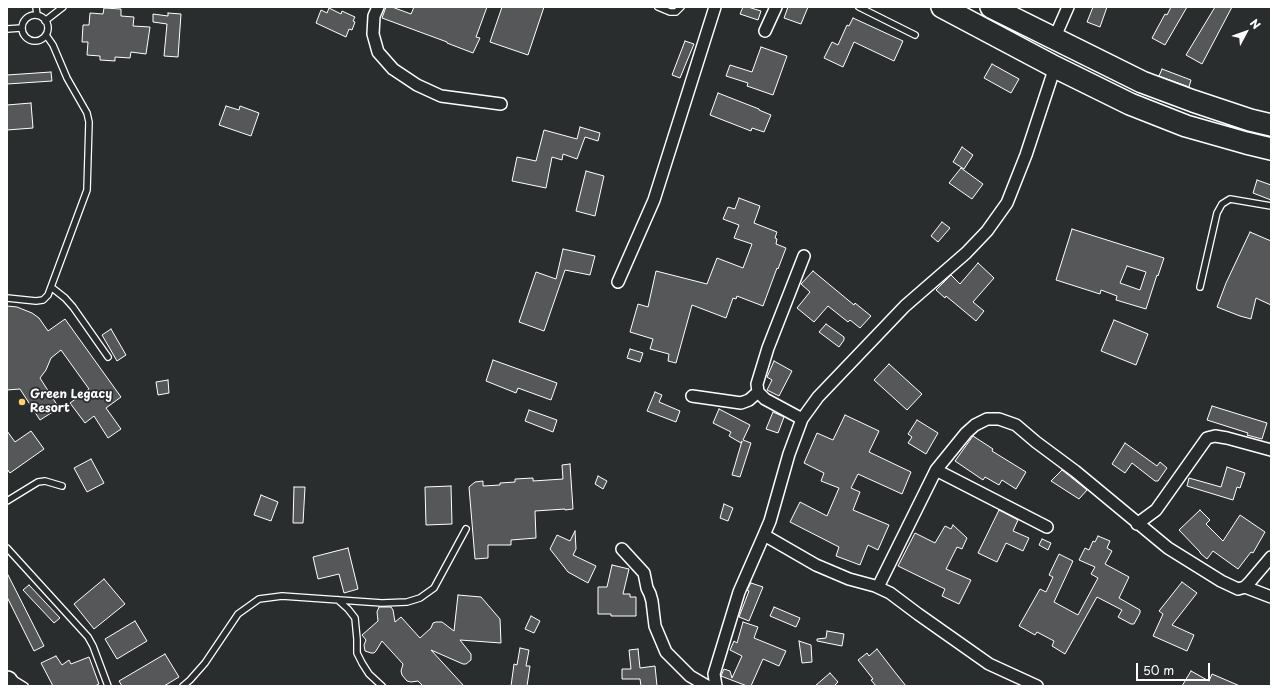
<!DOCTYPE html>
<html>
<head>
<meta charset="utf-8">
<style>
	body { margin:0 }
	#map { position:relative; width:1278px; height:693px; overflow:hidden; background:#2a2d2e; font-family:"Playpen Sans",sans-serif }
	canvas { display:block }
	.frame { position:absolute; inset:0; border:8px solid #fff; pointer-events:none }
	.north { position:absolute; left:1226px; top:12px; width:40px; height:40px; -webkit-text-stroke:3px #2a2d2e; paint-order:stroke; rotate:49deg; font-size:11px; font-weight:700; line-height:16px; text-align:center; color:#fff }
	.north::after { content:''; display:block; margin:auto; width:14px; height:18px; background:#fff; clip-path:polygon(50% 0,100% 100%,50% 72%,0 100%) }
	.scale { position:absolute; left:1136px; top:663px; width:74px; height:18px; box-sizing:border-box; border:2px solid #fff; border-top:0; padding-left:5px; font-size:12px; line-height:14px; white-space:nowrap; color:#fff; -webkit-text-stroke:3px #2a2d2e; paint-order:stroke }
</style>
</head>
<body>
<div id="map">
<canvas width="1278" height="693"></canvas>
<div class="frame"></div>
<div class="north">N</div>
<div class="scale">50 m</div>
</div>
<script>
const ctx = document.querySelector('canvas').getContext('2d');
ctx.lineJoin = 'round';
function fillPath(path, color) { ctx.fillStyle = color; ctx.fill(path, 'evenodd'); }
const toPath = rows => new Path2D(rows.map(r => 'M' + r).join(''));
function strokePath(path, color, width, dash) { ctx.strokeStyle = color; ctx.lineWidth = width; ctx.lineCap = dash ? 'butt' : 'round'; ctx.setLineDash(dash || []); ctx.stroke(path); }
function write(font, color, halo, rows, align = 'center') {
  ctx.font = font + ' "Playpen Sans",sans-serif'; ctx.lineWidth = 3.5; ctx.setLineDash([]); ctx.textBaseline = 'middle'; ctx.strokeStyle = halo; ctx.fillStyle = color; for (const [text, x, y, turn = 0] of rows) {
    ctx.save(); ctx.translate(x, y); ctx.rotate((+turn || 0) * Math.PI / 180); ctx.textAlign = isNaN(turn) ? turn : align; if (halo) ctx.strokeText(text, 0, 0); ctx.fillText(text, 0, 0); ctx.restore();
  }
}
const building = toPath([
	[386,7,392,7,411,14,414,7,487,7,476,37,480,38,473,53,447,43,447,42,382,18,386,7],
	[502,7,544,7,528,55,490,42,502,7],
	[743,7,748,7,761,11,758,20,740,14,743,7],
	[788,7,808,7,801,24,784,18,788,7],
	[1093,7,1107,7,1100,27,1087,22,1093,7],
	[1171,7,1187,7,1165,45,1152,38,1165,14,1167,15,1171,7],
	[1215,7,1232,7,1202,64,1186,55,1215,7],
	[104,8,121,9,121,16,134,17,133,26,150,27,146,54,131,52,130,58,115,57,115,61,100,60,100,56,87,55,88,42,82,42,83,25,89,25,90,13,103,14,104,8],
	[329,8,341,14,342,11,355,17,353,21,355,22,352,30,349,29,346,37,316,23,321,10,327,13,329,8],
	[168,13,181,14,178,57,164,56,167,24,153,22,153,14,168,16,168,13],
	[853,18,903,41,894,61,854,42,843,67,824,58,832,42,838,45,847,25,849,26,853,18],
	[685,41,694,44,680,78,672,75,685,41],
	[761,47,787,56,773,95,747,86,748,83,726,76,730,65,752,72,761,47],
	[992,64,1019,79,1011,93,984,78,992,64],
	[1162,69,1191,80,1189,87,1159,76,1162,69],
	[51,72,52,81,7,84,7,75,51,72],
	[718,93,759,109,759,110,771,115,764,132,752,128,751,131,710,115,718,93],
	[31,103,33,128,7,130,7,105,31,103],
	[226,106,239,110,240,106,259,113,251,136,219,125,226,106],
	[580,127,600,133,598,141,585,137,577,159,563,154,562,160,552,157,546,188,512,181,517,157,536,161,544,130,577,139,580,127],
	[962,147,973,155,964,169,953,162,962,147],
	[961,168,983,184,972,199,949,183,961,168],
	[586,171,604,176,595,216,576,211,586,171],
	[1257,180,1271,185,1271,200,1253,193,1257,180],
	[739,198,760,206,754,223,777,232,775,238,777,239,776,244,786,248,778,269,777,268,763,306,737,296,736,299,733,298,726,318,692,305,676,363,668,361,669,354,650,349,653,339,630,332,638,304,648,307,656,271,707,284,717,258,743,268,752,244,734,238,739,225,723,219,728,207,735,209,739,198],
	[942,222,950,228,938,242,931,236,942,222],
	[1072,229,1164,258,1158,276,1157,275,1146,309,1116,300,1117,296,1101,290,1100,294,1056,280,1072,229],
	[1127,266,1146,272,1140,290,1120,283,1127,266],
	[1250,232,1271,241,1271,305,1256,298,1251,319,1240,316,1217,307,1226,283,1250,232],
	[563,249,595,256,590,275,565,270,544,331,519,322,536,272,556,279,563,249],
	[978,263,994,278,973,302,984,311,976,321,946,296,945,298,936,290,951,275,960,284,978,263],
	[813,271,854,305,855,303,871,316,860,328,850,320,848,322,828,306,814,322,797,308,810,292,801,284,813,271],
	[7,306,17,307,32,313,39,318,48,331,65,319,121,397,106,408,121,429,108,438,94,416,85,423,70,403,89,389,61,350,51,358,46,370,40,378,59,408,40,420,20,389,7,390,7,306],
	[1114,320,1148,334,1136,365,1101,351,1114,320],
	[826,324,844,337,844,340,839,347,819,332,826,324],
	[111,329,126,355,117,361,102,335,111,329],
	[630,349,643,353,640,362,627,358,630,349],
	[493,360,557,383,551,400,518,388,516,393,486,381,493,360],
	[774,361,792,371,779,396,767,390,772,380,767,377,774,361],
	[889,364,922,394,907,410,874,380,889,364],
	[168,380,169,393,158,395,156,382,168,380],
	[655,392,662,395,659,402,680,411,676,422,647,411,655,392],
	[1212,406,1267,423,1262,439,1247,435,1248,433,1207,420,1212,406],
	[719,409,750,425,743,440,751,443,740,477,732,475,742,441,741,443,729,436,731,432,713,423,719,409],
	[529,410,557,420,553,432,525,421,529,410],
	[773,412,784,417,778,433,766,429,773,412],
	[845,415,879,431,869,452,911,472,902,494,858,474,851,488,860,492,853,510,889,525,878,550,868,545,860,565,836,556,839,547,790,522,800,502,827,516,839,488,821,481,824,473,804,463,817,433,833,440,845,415],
	[917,420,938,433,926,454,908,443,912,437,908,434,917,420],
	[7,431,15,442,31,431,44,449,10,473,7,469,7,431],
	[973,436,993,449,992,451,1026,472,1016,489,1002,480,999,485,985,477,983,480,955,461,973,436],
	[1125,443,1157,466,1160,462,1167,468,1158,481,1155,481,1132,463,1125,473,1112,464,1125,443],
	[91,459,104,483,87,492,74,468,91,459],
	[570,464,573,509,565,510,565,509,535,511,536,538,511,540,511,545,488,545,488,558,475,559,469,487,475,482,483,481,483,486,500,485,500,483,515,482,515,479,533,478,533,481,563,479,562,465,570,464],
	[1227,467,1245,473,1240,488,1237,487,1233,500,1187,486,1189,478,1221,487,1227,467],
	[1062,470,1087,490,1079,499,1051,481,1062,470],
	[598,476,607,481,603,489,595,484,598,476],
	[451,486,452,524,426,525,425,487,451,486],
	[294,487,305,487,303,523,293,523,294,487],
	[261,495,278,502,271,521,254,515,261,495],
	[724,504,733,508,728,521,720,518,724,504],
	[999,510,1018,520,1013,531,1029,538,1023,551,1006,543,997,562,978,553,999,510],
	[1200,510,1210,520,1206,524,1223,541,1240,515,1265,532,1253,553,1251,552,1238,569,1213,551,1207,559,1200,553,1200,552,1179,530,1200,510],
	[953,525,967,538,962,549,957,547,946,569,971,580,959,604,942,596,945,589,898,566,915,533,935,543,945,526,951,529,953,525],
	[575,531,576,549,573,555,596,566,588,583,568,572,550,549,557,535,570,541,575,531],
	[1098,536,1110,541,1107,548,1112,551,1105,564,1129,577,1119,598,1140,610,1140,613,1134,624,1131,624,1118,617,1122,610,1097,597,1065,654,1052,646,1054,641,1037,632,1035,635,1019,626,1040,589,1046,592,1053,577,1049,575,1059,554,1073,561,1054,602,1078,615,1098,578,1091,574,1095,567,1079,560,1085,548,1089,550,1093,541,1095,542,1098,536],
	[1042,539,1051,543,1048,550,1039,545,1042,539],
	[348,548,358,589,344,593,339,574,318,579,313,557,348,548],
	[612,565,629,569,623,594,630,594,630,597,636,597,636,616,611,616,611,614,598,614,598,587,607,587,612,565],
	[7,573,44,646,34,651,7,597,7,573],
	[104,579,125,604,94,629,74,604,104,579],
	[1182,582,1197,593,1172,625,1194,635,1187,651,1153,636,1163,614,1159,611,1182,582],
	[751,583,763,587,749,621,739,617,749,591,747,590,751,583],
	[29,585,60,618,54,623,23,590,29,585],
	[458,595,481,597,500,619,501,643,460,640,471,654,471,660,466,664,463,664,431,650,464,686,423,686,418,681,411,682,407,681,402,675,401,671,403,664,382,641,376,651,374,653,371,653,365,651,364,645,366,640,362,635,378,621,377,612,379,607,391,607,393,610,395,622,401,617,420,638,431,628,433,623,436,622,442,622,454,631,458,595],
	[774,607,800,618,796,627,770,616,774,607],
	[531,616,540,621,534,633,525,629,531,616],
	[135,621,147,641,117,659,105,639,135,621],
	[743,622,758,627,754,638,786,651,779,666,763,659,751,686,747,686,721,676,724,669,730,671,732,678,742,656,730,650,734,641,737,643,743,622],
	[827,631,844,634,842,646,817,641,817,639,826,638,827,631],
	[799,641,811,645,812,662,802,663,799,641],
	[520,648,529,650,526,666,530,666,527,686,511,686,514,664,517,665,520,648],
	[638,649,640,668,655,666,657,686,641,686,640,679,622,679,622,669,631,669,629,650,638,649],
	[877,649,894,671,906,686,876,686,871,680,873,679,858,660,867,653,869,656,877,649],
	[165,654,179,677,164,686,122,686,119,681,165,654],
	[56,656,62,665,69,660,71,664,89,657,99,684,95,686,53,686,41,663,56,656],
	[1191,671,1209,681,1212,674,1240,686,1182,686,1191,671],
	[830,673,838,682,834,686,815,686,830,673]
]);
const lane = toPath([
	[36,7,37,15],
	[658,7,670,12,676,12,681,7],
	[859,7,915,35],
	'22 28a13 13 0 1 1 26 0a13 13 0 1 1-26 0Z',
	[45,21,63,7],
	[7,29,21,28],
	[51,287,65,298,73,307,108,357],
	[1200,287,1217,213,1222,204,1230,199,1271,206],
	[7,298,36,301,43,300,48,295,87,190,89,122,87,113,67,78,53,45,46,35],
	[7,501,38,482,45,481,62,486],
	[7,548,88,637,93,646,108,686],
	[338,600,348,609,355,618,357,639,357,653,362,663,369,674,382,686],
	[12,678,25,686],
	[183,686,190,680,205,663,238,614,259,599,282,596,382,603,407,602,420,598,434,588,466,529]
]);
const street = toPath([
	[378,7,374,16,373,34,378,52,393,69,417,85,441,96,501,104],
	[765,31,776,7],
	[1054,39,1068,7],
	[618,282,654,200,715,7],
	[692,396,741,403,749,400,758,392],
	[802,419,765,399,758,392,757,384,768,348,804,256],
	[936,470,1047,527],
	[1137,524,1156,510,1207,438,1215,436,1227,438,1271,450],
	[622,549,644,573,647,588,650,594,652,601,655,626,666,652,690,676,707,686],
	[878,587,936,470,966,433,975,425,987,419,999,419,1016,425,1036,442,1075,471,1168,548,1221,581,1238,589,1245,587,1249,583,1271,557],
	[1245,587,1271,597],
	[716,686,714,674,739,592,764,535],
	[1037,686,989,664,918,614,890,593,875,586,849,579,816,565,764,535,770,521,789,454,802,419,818,397,905,306,966,253,987,231,1007,203,1026,155,1055,67]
]);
const highway = toPath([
	[942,7,1055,67,1130,104,1186,126,1246,143,1271,149],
	[991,7,1142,82,1193,101,1250,120,1271,125],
	[7,682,9,686]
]);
const markers = [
	[22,402,4,"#ffd166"]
];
const poiNames = [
	["Green Legacy",30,395],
	["Resort",30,409]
];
fillPath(building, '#555758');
strokePath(building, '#fff', 1);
strokePath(lane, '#fff', 8);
strokePath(street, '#fff', 14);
strokePath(highway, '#fff', 24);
strokePath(lane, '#2a2d2e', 5.5);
strokePath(street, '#2a2d2e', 11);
strokePath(highway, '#2a2d2e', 21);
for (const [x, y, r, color] of markers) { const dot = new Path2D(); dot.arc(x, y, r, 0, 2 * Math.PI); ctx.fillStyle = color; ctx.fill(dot); strokePath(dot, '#2a2d2e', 1.5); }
write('bold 12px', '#fff', '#2a2d2e', poiNames, 'left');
</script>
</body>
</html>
